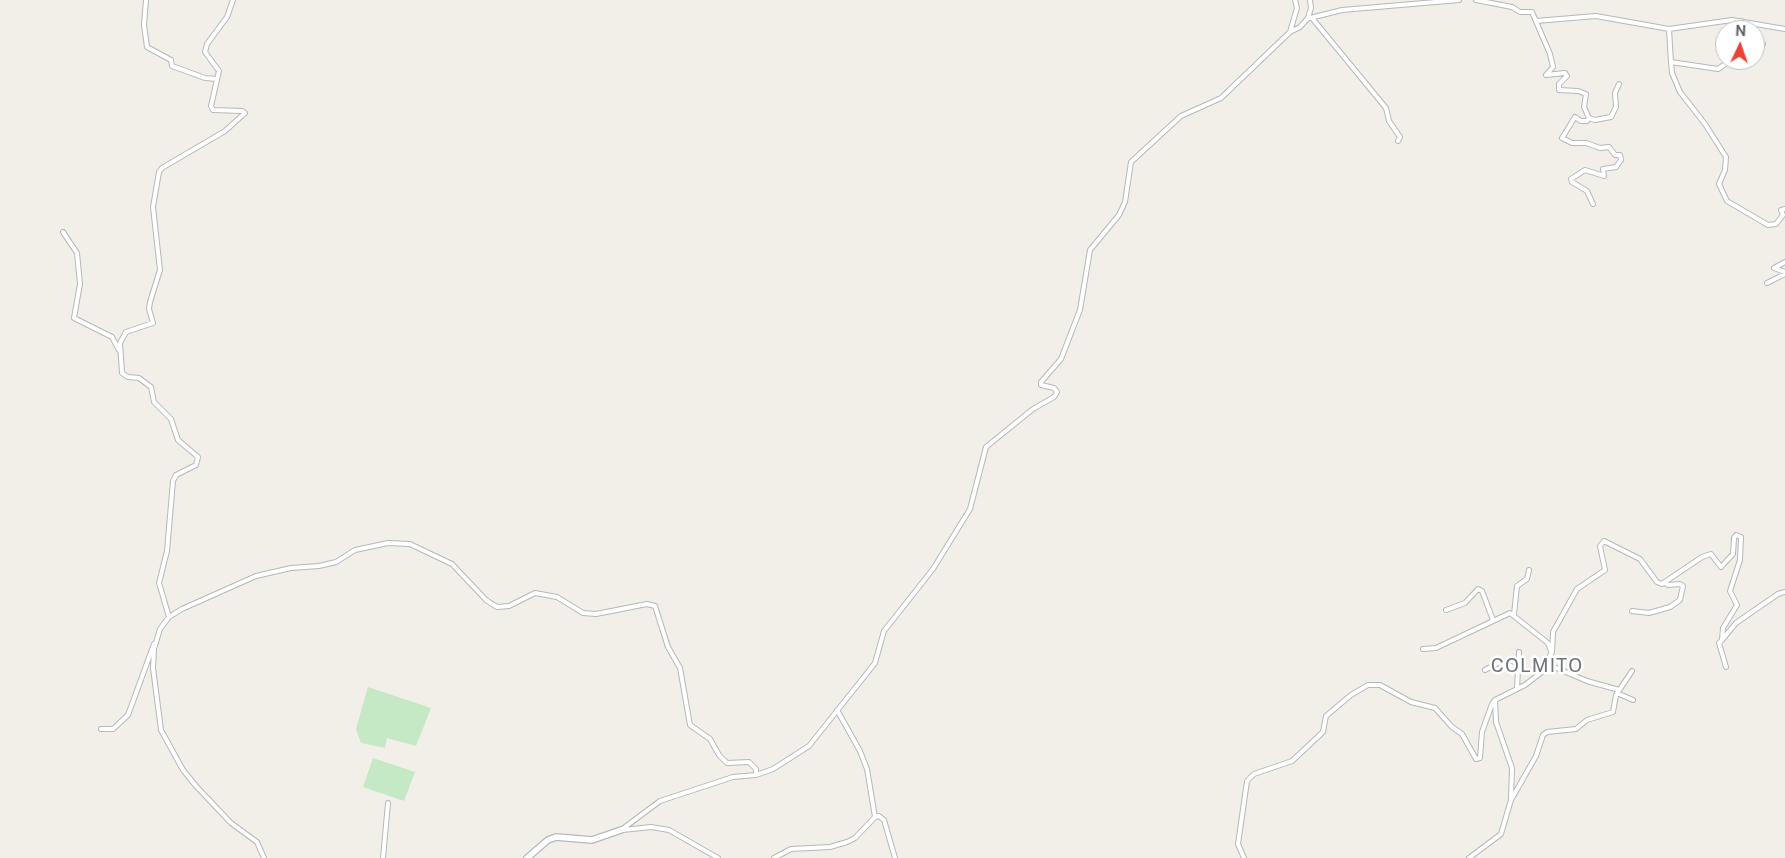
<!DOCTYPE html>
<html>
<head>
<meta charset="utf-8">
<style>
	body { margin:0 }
	#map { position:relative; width:1785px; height:858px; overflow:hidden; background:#f1efe8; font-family:"Public Sans",sans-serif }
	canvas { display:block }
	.north { position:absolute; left:1715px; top:20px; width:50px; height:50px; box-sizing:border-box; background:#fff; border:1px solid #bfc1c3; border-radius:50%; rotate:3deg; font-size:14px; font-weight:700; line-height:20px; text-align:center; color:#5f6368 }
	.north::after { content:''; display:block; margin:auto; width:18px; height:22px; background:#ea4335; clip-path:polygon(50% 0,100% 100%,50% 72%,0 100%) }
</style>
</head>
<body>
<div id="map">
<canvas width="1785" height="858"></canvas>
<div class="north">N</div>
</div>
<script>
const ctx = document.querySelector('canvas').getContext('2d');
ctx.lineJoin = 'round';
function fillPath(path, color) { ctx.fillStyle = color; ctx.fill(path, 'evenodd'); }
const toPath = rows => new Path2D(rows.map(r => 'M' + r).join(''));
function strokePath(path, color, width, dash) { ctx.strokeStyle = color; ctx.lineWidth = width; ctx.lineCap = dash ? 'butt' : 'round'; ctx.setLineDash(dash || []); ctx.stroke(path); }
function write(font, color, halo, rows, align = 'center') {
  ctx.font = font + ' "Public Sans",sans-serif'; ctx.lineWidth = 5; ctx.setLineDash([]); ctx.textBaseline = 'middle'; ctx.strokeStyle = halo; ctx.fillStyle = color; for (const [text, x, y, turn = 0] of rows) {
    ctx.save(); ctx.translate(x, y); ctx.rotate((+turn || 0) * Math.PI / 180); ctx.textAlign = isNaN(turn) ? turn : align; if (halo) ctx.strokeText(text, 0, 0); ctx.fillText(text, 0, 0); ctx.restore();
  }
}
const green = toPath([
	[368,687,431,708,416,746,387,738,385,748,361,743,356,729],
	[373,758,415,772,404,801,363,787]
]);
const street = toPath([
	[146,0,144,25,147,47,171,60,172,66,205,78,217,79],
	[1476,0,1512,7,1520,12,1532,12,1550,54,1553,67,1546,75,1565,73,1567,76,1559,84,1559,90,1578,91,1586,94,1584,107,1589,118,1595,120,1611,117,1616,107,1615,93,1619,84],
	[1310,18,1342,10,1459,0],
	[1312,18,1386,108,1389,121,1400,137,1398,141],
	[1536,21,1596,16,1669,29,1732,20,1785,29],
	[1741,21,1741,30],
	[1669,29,1671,62,1718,69,1731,60],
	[1290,32,1297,8,1295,0],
	[1755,42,1763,44],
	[1671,62,1672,73,1680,92,1705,124,1726,157,1725,170,1719,184,1727,201,1768,225,1776,224,1783,215,1781,210,1785,209],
	[1589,118,1587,121,1581,121,1575,117,1562,138,1572,143,1586,143,1600,148,1609,147,1615,155,1620,155,1621,160,1616,167,1603,169,1604,176,1585,170,1571,179,1572,182,1587,191,1593,204],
	[63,232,77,253,80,284,74,318,112,337,119,350],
	[1785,262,1774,268,1785,272],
	[1767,283,1785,274],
	[1446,610,1465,603,1478,589,1482,591,1493,620],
	[1632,611,1649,613,1670,607,1680,600,1683,586,1680,584,1668,585,1665,583],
	[1514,614,1517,586,1527,579,1529,570],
	[169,617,159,583,167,551,173,481,176,475,196,465,198,457,178,440,171,419,154,402,151,387,139,378,128,377,122,373,120,343,126,332,153,323,149,309,150,302,160,270,153,207,159,172,162,168,225,131,245,113,242,111,213,110,211,106,219,71,205,52,207,44,227,17,233,0],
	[1722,640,1719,643,1726,667],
	[1423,649,1436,648,1510,613,1548,643,1551,651],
	[1547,664,1587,681,1619,690],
	[1485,670,1502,661,1518,670],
	[1517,689,1519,652],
	[1617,693,1633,700],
	[837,710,860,751,867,769,875,817],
	[101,729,113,729,128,715,154,644],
	[1511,800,1536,756,1543,735,1547,732,1576,729,1587,720,1613,712,1616,695,1632,671],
	[621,830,660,801,733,777,756,775,773,769,809,746,875,663,884,631,933,569,970,509,986,447,1033,409,1054,397,1057,392,1054,388,1041,385,1041,382,1061,359,1080,310,1090,250,1119,215,1125,202,1131,162,1181,116,1221,98,1290,32,1300,27,1308,18,1311,8,1310,0],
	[623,830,651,827,669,830,718,858],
	[264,858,257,842,231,823,196,786,183,770,161,730,153,668,154,649,160,629,169,617,182,609,256,576,291,568,319,566,336,562,355,550,388,543,410,544,452,564,486,600,497,607,509,606,535,593,557,597,583,613,596,614,647,604,655,606,668,647,680,668,690,725,710,739,719,755,727,763,749,762,756,769,756,775],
	[383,858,388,803],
	[774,858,791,849,830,847,847,842,855,838,875,817,879,816,884,820,895,858],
	[1244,858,1238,844,1247,781,1254,774,1292,761,1323,732,1326,716,1351,695,1368,685,1380,685,1411,702,1435,708,1452,727,1462,734,1476,759,1480,758,1482,732,1492,704,1495,700,1525,685,1542,672,1552,652,1553,632,1577,589,1605,570,1600,546,1604,541,1640,559,1657,582,1662,584,1702,557,1711,554,1721,567,1733,554,1734,538,1736,535,1741,537,1740,560,1730,591,1737,605,1723,628,1722,640,1736,623,1778,594,1785,592],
	[1469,858,1501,834,1511,800,1512,768,1496,722,1495,700]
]);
const secondary = toPath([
	[527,858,548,840,556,837,592,840,621,830]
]);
const quarterNames = [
	["COLMITO",1537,666]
];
fillPath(green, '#c5e8c5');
strokePath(street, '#b5b8bc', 6);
strokePath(secondary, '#b6babf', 8);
strokePath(street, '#fff', 4);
strokePath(secondary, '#fff', 5.5);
ctx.letterSpacing = '1px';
write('19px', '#70757a', '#fff', quarterNames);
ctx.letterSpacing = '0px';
</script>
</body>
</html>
